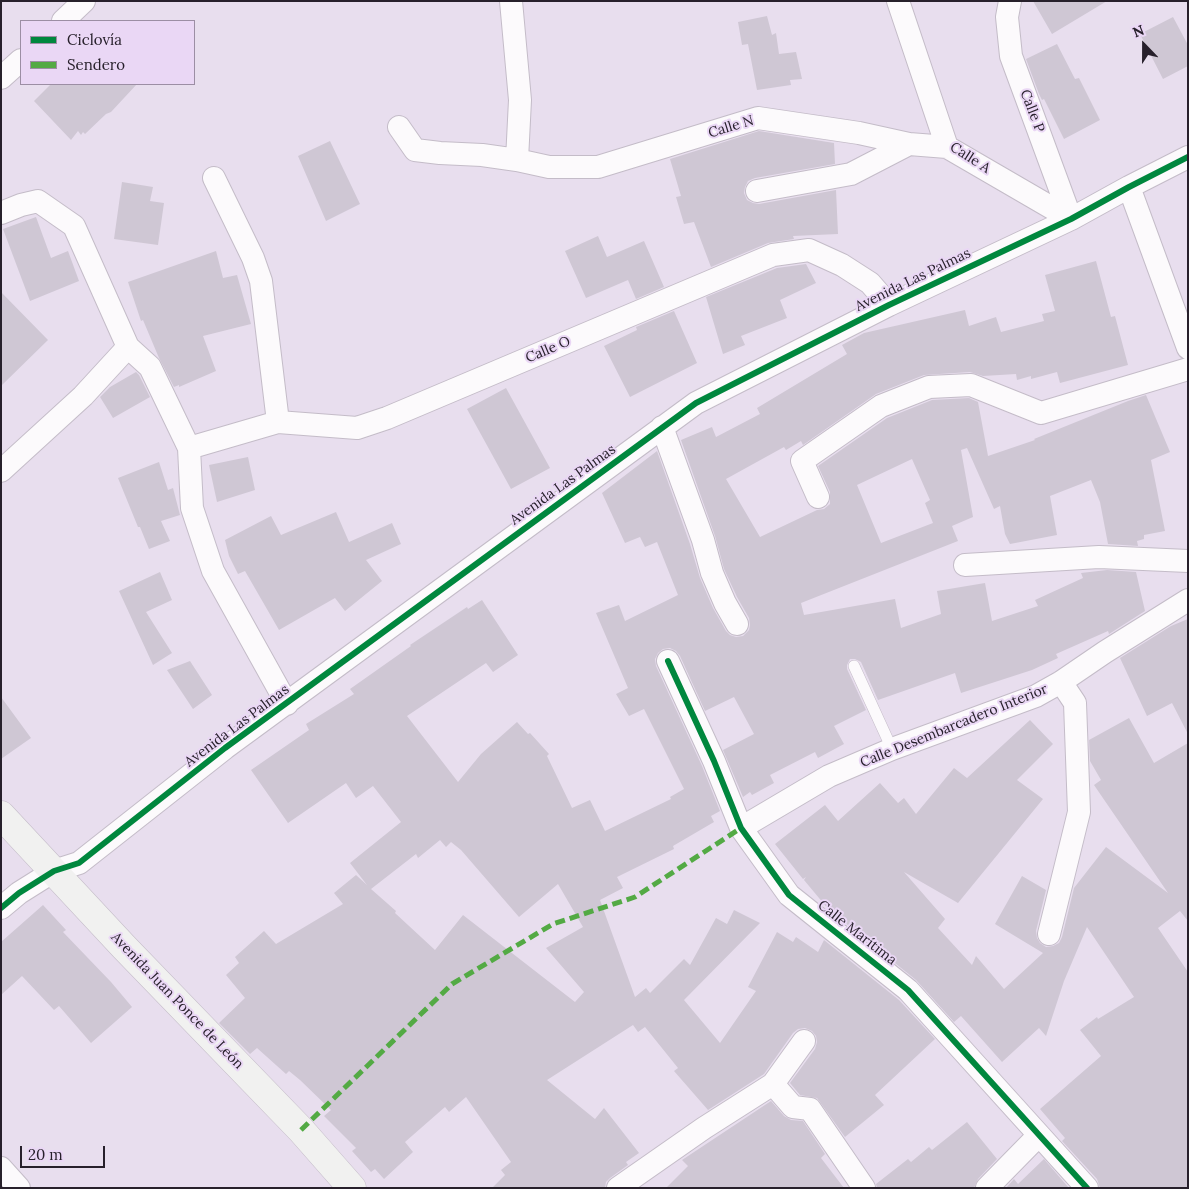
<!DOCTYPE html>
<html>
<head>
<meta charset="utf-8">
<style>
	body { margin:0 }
	#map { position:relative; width:1189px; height:1189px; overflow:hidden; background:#e8deee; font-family:Lora,serif }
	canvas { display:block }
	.frame { position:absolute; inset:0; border:2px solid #27202b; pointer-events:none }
	.legend { position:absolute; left:20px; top:20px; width:175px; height:65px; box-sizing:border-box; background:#ead7f5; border:1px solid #9c8ea4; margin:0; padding:6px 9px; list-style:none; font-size:15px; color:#27202b }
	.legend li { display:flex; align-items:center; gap:10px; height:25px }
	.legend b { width:25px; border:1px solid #9c8ea4 }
	.north { position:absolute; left:1119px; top:20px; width:50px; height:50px; -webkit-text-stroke:4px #ead7f5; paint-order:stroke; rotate:338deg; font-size:14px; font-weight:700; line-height:20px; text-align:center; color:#27202b }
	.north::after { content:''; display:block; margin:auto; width:18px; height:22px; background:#27202b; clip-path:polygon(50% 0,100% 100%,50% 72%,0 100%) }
	.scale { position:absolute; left:20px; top:1146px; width:85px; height:22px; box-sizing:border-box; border:2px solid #27202b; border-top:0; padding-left:6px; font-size:15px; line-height:18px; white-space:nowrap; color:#27202b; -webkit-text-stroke:4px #ead7f5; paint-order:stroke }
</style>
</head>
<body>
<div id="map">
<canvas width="1189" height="1189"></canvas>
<div class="frame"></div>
<ul class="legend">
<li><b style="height:6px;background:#00873e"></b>Ciclovía</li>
<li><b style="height:6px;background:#53aa44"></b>Sendero</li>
</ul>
<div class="north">N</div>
<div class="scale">20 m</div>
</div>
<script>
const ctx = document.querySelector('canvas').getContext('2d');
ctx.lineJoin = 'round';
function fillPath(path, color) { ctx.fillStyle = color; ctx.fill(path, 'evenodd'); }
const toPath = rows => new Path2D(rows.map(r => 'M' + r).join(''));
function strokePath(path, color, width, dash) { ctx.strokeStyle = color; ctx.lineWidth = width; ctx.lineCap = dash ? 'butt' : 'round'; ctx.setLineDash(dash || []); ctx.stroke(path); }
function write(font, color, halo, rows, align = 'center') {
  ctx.font = font + ' Lora,serif'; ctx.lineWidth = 4; ctx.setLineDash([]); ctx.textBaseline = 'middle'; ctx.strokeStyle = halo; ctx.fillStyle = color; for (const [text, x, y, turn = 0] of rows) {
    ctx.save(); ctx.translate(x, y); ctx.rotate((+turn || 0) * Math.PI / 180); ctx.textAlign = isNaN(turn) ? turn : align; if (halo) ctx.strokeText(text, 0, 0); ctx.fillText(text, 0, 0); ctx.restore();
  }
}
const building = toPath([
	[1033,1,1107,1,1052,34],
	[767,16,772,35,776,33,779,54,796,52,802,79,790,80,791,85,757,90,748,44,742,45,738,22],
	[1173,17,1188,45,1188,66,1163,79,1140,34],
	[1057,44,1075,79,1079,78,1100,120,1064,139,1044,99,1042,100,1039,94,1026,59],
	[51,84,137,84,111,112,106,114,85,134,83,132,81,135,78,131,71,140,34,101],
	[759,131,834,143,835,164,755,178,748,181,745,187,744,193,747,200,753,203,759,204,836,190,838,234,793,236,794,239,768,243,711,267,694,222,684,224,676,197,681,196,670,159],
	[330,141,360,204,326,221,298,156],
	[122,182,153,187,150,201,164,203,158,245,114,239],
	[36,217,51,258,68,251,79,281,30,301,3,229],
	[598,236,607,257,644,241,664,287,636,299,628,280,586,298,565,251],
	[216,251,223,278,237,275,251,324,203,336,216,371,179,387,179,385,174,387,159,358,143,320,141,321,128,282],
	[1096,261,1111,317,1115,316,1128,365,1060,383,1057,372,1031,379,1031,376,1017,380,1016,374,983,376,970,372,924,375,876,394,803,445,801,441,786,450,784,447,726,479,760,537,817,510,824,509,830,504,830,492,818,466,887,418,932,400,969,398,978,402,988,456,1035,440,1034,439,1128,401,1146,395,1170,452,1151,460,1165,531,1144,535,1144,539,1137,541,1138,546,1108,544,1100,502,1091,480,1050,496,1057,535,1010,544,1005,534,1000,506,994,509,967,448,961,450,973,517,952,526,958,541,801,603,804,615,895,599,901,628,941,614,937,591,985,583,992,621,1038,606,1035,600,1083,578,1081,573,1107,570,1136,572,1145,611,1109,634,1108,631,1056,654,1058,658,1032,670,961,693,955,673,878,700,861,662,855,659,850,659,847,665,847,669,866,710,834,726,844,744,818,758,815,752,770,775,774,783,752,795,750,792,743,797,723,750,754,734,734,697,705,711,680,656,676,651,670,648,663,649,658,653,655,659,656,666,702,766,720,811,711,816,714,822,673,846,674,849,617,877,623,888,600,900,635,997,646,988,650,993,684,959,690,965,716,918,727,924,734,910,760,923,684,1000,720,1043,756,991,748,987,777,932,793,942,796,937,818,952,824,940,899,1000,935,1039,875,1095,884,1105,845,1137,817,1098,800,1095,790,1083,815,1049,817,1042,816,1036,812,1031,805,1028,798,1029,793,1033,764,1074,708,1110,674,1071,678,1068,645,1027,638,1032,633,1025,547,1080,595,1119,604,1108,639,1153,626,1162,628,1165,610,1178,606,1182,605,1188,492,1188,505,1175,501,1170,511,1162,466,1097,449,1112,445,1107,405,1142,413,1152,384,1179,375,1169,371,1172,352,1151,356,1148,324,1116,331,1110,300,1080,289,1071,286,1074,257,1048,250,1054,219,1023,245,998,226,975,239,963,235,957,264,931,276,944,343,904,334,893,356,875,367,885,350,863,401,822,373,786,356,798,346,783,288,823,251,770,309,730,306,724,354,694,350,689,411,646,410,645,467,607,468,609,482,600,518,655,493,672,486,663,407,716,458,782,481,754,517,722,528,734,530,733,549,754,547,756,572,808,590,800,605,831,671,799,670,797,684,789,644,709,629,716,616,694,628,688,596,613,619,605,625,621,678,595,657,542,645,547,640,537,625,543,602,493,657,451,690,544,700,578,713,608,726,631,730,635,736,637,743,636,749,630,750,625,749,618,737,597,724,569,715,536,681,440,712,427,716,437,760,414,757,408,847,354,842,345,864,333,965,310,969,326,996,317,1001,332,1044,321,1042,314,1055,311,1045,275],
	[912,459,930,500,925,503,933,523,881,543,857,485],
	[440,840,446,847,451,842,461,850,519,917,558,884,583,927,546,948,584,992,575,1002,463,915,435,950,395,913,396,911,371,889,416,854,418,858],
	[806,264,816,283,780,300,787,318,741,336,745,345,723,354,706,297,777,268],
	[1,292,48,340,1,386],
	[674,311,697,363,630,397,604,346,637,330,636,327],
	[136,372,139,375,150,397,113,418,100,397,110,387],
	[506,388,550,468,511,489,467,409],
	[248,457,255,490,217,502,209,465],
	[159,462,168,490,173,488,180,515,161,521,170,541,149,549,140,527,138,527,118,478],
	[336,512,349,542,392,523,401,544,366,560,382,581,345,611,335,598,279,630,245,571,238,574,229,556,225,540,271,516,281,535],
	[160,572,172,600,146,612,172,653,153,665,119,591],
	[1188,619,1188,734,1172,703,1147,716,1120,658,1171,626],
	[190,661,212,695,193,709,167,670],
	[1,697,31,738,1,759],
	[1129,718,1154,763,1188,743,1188,921,1180,911,1158,928,1188,972,1188,1188,1100,1188,1097,1179,1062,1141,1065,1138,1040,1109,1101,1056,1080,1030,1097,1017,1098,1019,1134,997,1087,927,1064,981,1046,1036,1039,1028,1002,1062,961,1016,954,1022,916,980,829,910,804,880,806,877,803,879,775,844,825,805,838,821,880,783,898,803,904,798,916,814,954,768,967,778,1030,720,1053,744,1017,780,1043,799,958,903,904,872,945,919,938,928,972,965,976,956,1004,989,1043,953,995,924,1022,876,1046,890,1036,931,1037,938,1040,943,1046,947,1053,946,1059,943,1062,937,1074,888,1106,847,1168,893,1094,785,1101,780,1090,761,1089,740],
	[43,905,66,930,63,932,111,982,132,1007,91,1043,59,1006,54,1010,22,976,1,995,1,942],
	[771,1101,784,1116,791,1120,803,1121,825,1154,821,1158,844,1188,666,1188,688,1166,682,1160],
	[967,1122,997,1159,978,1179,974,1188,877,1188,876,1184,908,1159,911,1162,929,1147,932,1150],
	[1044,1159,1069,1188,1006,1188,1014,1179,1018,1184]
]);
const service = toPath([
	[854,666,892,749]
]);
const minor = toPath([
	[511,1,520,100,517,160],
	[898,1,947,147,1071,219],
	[1010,1,1007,17,1011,56,1071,219],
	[63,21,84,1],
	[1,78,21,60],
	[399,127,415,150,440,153,482,155,517,160,549,167,598,167,758,118,859,133,909,144,947,147],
	[214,178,253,258,261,281,278,422],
	[1129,187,1188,348],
	[757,191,851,174,909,144],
	[1,213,21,205,38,201,74,226,128,347,150,367,189,448,192,508,213,571,287,704],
	[662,427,703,540,712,573,725,603,737,624],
	[189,448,278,422,357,428,387,418,773,255,809,250,842,265,870,283,889,305],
	[1,471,83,396,128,347],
	[818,497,802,461,881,406,929,387,971,385,1041,413,1188,369],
	[965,565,1099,557,1188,561],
	[668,661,714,761,741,828,789,895,908,990,1087,1188],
	[741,828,829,776,892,749,1036,696,1061,682,1105,652,1188,600],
	[1,908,19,893,54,871,79,863,225,748,696,403,889,305,1071,219,1129,187,1188,157],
	[1049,934,1079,812,1075,703,1061,682],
	[773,1084,793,1107,810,1109,864,1188],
	[1,1168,19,1188],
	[618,1188,704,1128,773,1084,804,1041],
	[987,1188,1039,1135]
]);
const secondary = toPath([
	[1,815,124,947,301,1130,352,1188]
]);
const quiet = toPath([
	[301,1130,452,984,553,924,635,897,741,828]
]);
const cycleway = toPath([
	[668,661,714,761,741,828,789,895,908,990,1087,1188],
	[1,908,19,893,54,871,79,863,225,748,696,403,889,305,1071,219,1129,187,1188,157]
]);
const streetNames = [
	["Calle P",1032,111,69],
	["Calle N",731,127,-17],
	["Calle A",970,158,33],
	["Avenida Las Palmas",913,280,-26],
	["Calle O",548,350,-23],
	["Avenida Las Palmas",563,485,-36],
	["Avenida Las Palmas",237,726,-37],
	["Calle Desembarcadero Interior",954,726,-22],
	["Calle Marítima",857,933,38],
	["Avenida Juan Ponce de León",177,1001,46]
];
fillPath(building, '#cfc7d4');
strokePath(service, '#c4bcc8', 12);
strokePath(minor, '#c4bcc8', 24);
strokePath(secondary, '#c4bcc8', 29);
strokePath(service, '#fcfafc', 11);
strokePath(minor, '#fcfafc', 22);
strokePath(secondary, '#f1f1f0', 28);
strokePath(quiet, '#53aa44', 5, [10, 5]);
strokePath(cycleway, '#00873e', 6);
write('14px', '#27202b', '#ead7f5', streetNames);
</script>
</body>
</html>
